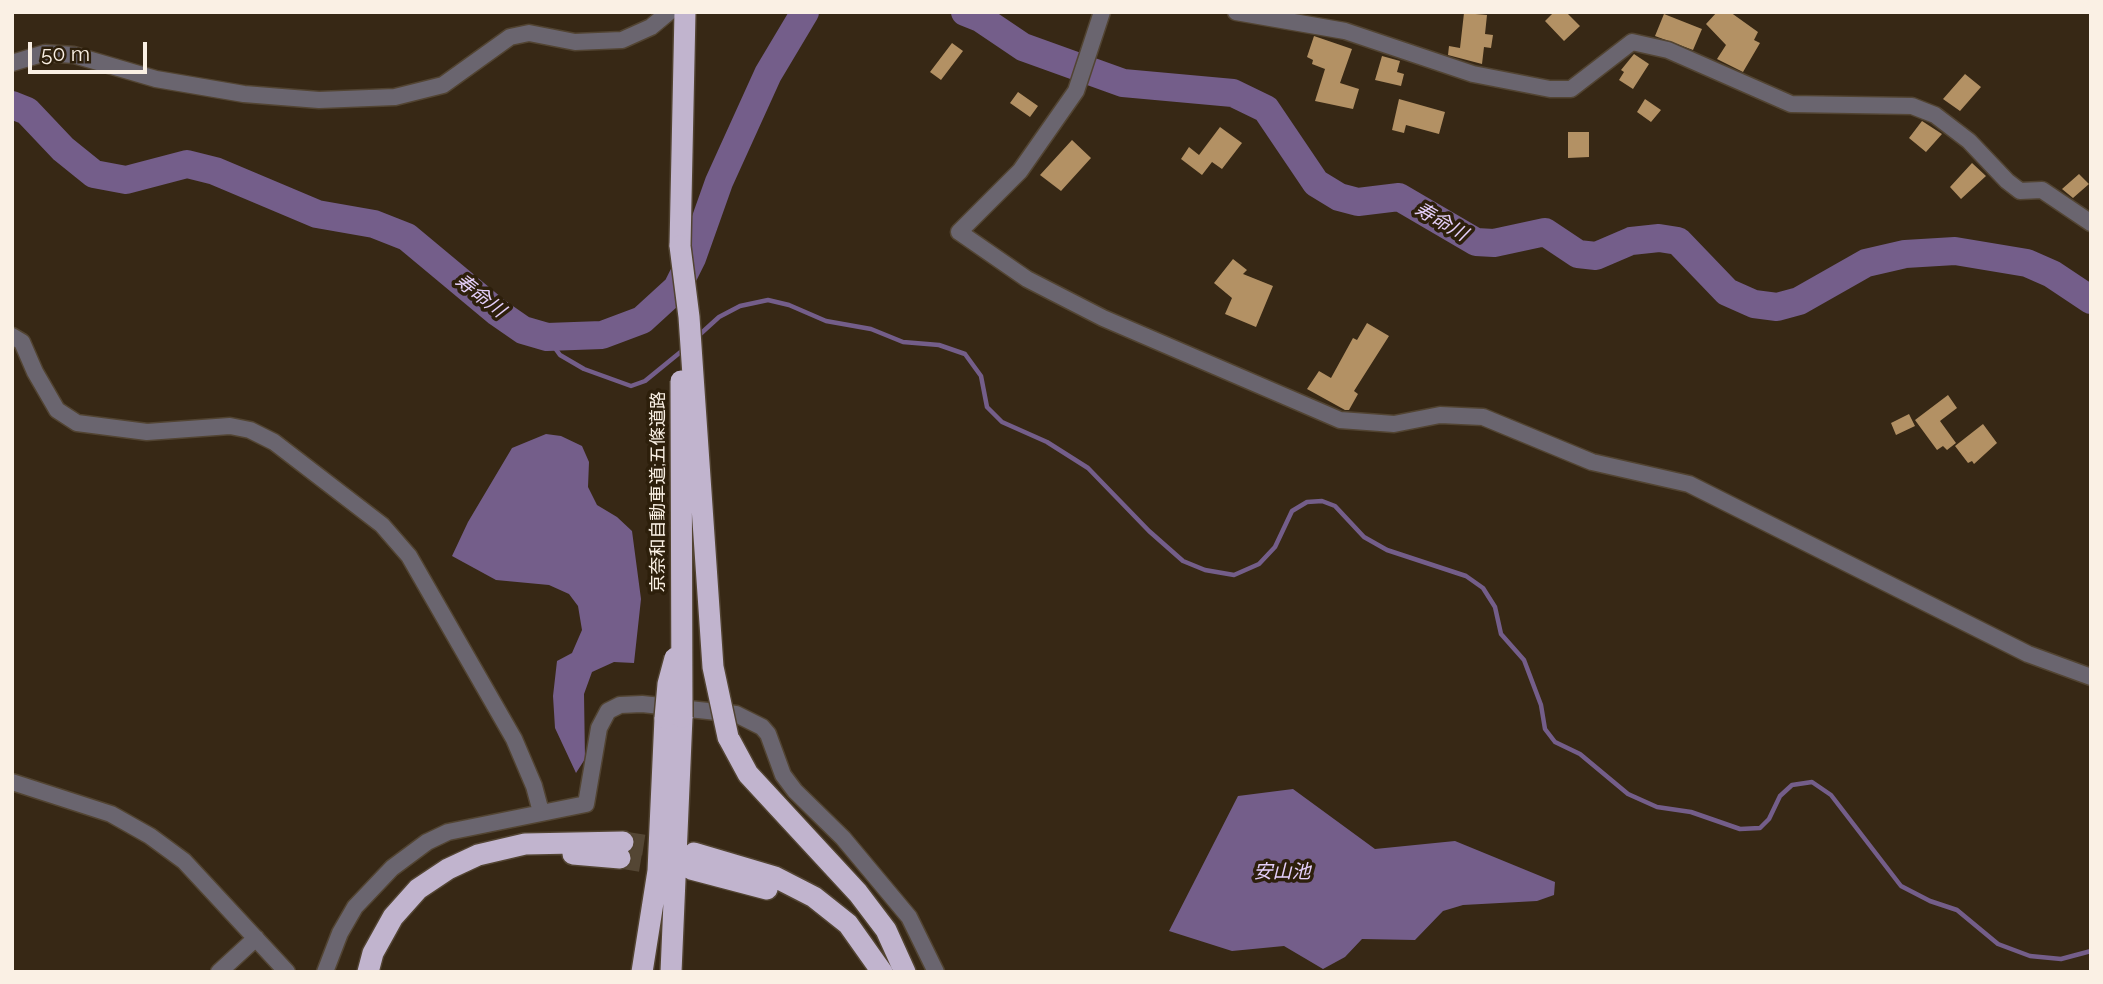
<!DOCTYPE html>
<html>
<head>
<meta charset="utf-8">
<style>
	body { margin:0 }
	#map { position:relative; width:2103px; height:984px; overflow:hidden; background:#372815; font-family:Raleway,sans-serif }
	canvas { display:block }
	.frame { position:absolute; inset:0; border:14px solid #faf0e4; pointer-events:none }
	.scale { position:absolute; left:28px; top:42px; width:119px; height:32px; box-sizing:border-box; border:4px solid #faf0e4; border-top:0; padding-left:9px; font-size:21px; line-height:24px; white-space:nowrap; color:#faf0e4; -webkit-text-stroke:5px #2d1f0b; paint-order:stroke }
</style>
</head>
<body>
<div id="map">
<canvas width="2103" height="984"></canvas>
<div class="frame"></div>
<div class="scale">50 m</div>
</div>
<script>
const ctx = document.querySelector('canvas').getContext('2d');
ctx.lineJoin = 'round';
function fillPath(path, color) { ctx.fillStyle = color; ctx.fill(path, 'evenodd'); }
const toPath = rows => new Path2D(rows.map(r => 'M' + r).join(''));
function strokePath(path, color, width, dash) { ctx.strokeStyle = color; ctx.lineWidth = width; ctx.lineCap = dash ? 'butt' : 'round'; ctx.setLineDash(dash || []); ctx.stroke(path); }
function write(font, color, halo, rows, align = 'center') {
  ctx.font = font + ' Raleway,"Noto Sans JP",sans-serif'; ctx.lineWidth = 7; ctx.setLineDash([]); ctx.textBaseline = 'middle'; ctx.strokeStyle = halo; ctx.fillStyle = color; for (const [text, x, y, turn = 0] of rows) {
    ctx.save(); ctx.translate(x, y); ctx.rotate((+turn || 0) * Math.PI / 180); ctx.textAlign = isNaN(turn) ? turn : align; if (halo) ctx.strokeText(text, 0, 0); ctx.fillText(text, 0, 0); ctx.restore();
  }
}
const water = toPath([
	[546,434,561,436,582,446,589,462,588,487,597,505,617,517,632,531,641,599,634,663,614,662,592,672,584,694,585,759,576,773,555,728,553,696,557,661,572,653,582,630,578,606,569,594,549,585,496,580,452,556,468,522,512,448],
	[1293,789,1375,849,1455,841,1555,882,1554,895,1537,901,1463,905,1443,911,1415,940,1362,939,1345,957,1323,969,1284,946,1232,951,1169,931,1238,796]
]);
const stream = toPath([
	[547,337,560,355,584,369,631,386,645,381,683,350],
	[697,337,719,317,740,306,768,300,789,305,826,321,871,329,903,342,939,345,965,354,981,376,987,407,1002,422,1047,442,1088,468,1149,531,1183,561,1205,570,1234,575,1259,564,1275,547,1292,511,1307,502,1322,501,1335,506,1364,537,1387,550,1466,576,1483,588,1495,607,1501,634,1524,660,1541,705,1545,729,1555,742,1580,754,1628,794,1657,807,1691,812,1740,829,1760,828,1769,819,1780,796,1792,785,1812,782,1831,795,1901,886,1930,901,1957,910,1998,944,2030,956,2061,959,2091,951]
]);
const river = toPath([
	[965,12,980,18,1023,47,1123,83,1233,93,1266,109,1316,183,1339,197,1358,202,1399,197,1476,242,1494,243,1545,232,1578,254,1596,256,1631,241,1659,238,1678,241,1727,292,1754,304,1777,307,1799,301,1866,263,1905,254,1955,251,2027,263,2052,274,2091,300],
	[12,105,27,111,63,149,94,174,126,180,187,164,215,171,317,214,374,224,407,237,497,312,523,330,547,337,602,335,642,320,677,288,692,258,719,182,768,74,805,12]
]);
const building = toPath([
	[1554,12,1566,12,1580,26,1564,41,1545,21],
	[1717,12,1730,12,1758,32,1754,40,1760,43,1743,72,1717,59,1726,45,1706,24],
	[1464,13,1487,15,1485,34,1493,35,1491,48,1484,47,1482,64,1448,55,1449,46,1460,48],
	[1664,14,1702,29,1693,50,1655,36],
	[1314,36,1352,49,1340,83,1359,89,1353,109,1315,101,1325,69,1312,64,1313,60,1307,57],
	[952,43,963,51,941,80,930,72],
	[1634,54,1649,64,1633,89,1619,80,1624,72,1621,70],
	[1382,56,1400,61,1397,72,1404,74,1401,86,1375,80],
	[1965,74,1981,87,1960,111,1943,99],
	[1018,92,1038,106,1030,117,1010,103],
	[1399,99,1445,112,1439,134,1406,125,1404,133,1392,130],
	[1645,99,1661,110,1651,122,1637,112],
	[1922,121,1942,134,1926,152,1909,138],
	[1220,127,1242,143,1222,169,1212,162,1202,175,1181,159,1189,147,1199,155],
	[1568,132,1589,132,1589,157,1568,158],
	[1072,140,1091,158,1061,191,1040,175],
	[1972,163,1986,176,1961,199,1950,187],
	[2079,174,2089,184,2073,198,2062,189],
	[1233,259,1247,270,1243,274,1273,286,1256,327,1225,314,1232,298,1214,283],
	[1367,323,1389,336,1354,391,1358,394,1349,410,1345,410,1307,389,1319,371,1331,378,1353,338,1357,340],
	[1948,395,1957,408,1940,421,1956,443,1947,450,1943,446,1937,450,1915,420],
	[1909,414,1915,426,1896,435,1891,423],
	[1983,424,1997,443,1974,464,1972,461,1968,463,1955,446]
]);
const highwayTunnel = toPath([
	[623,842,676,850],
	[620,858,675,867]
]);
const street = toPath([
	[1102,12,1076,91,1020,171,959,232,1027,279,1103,318,1340,420,1394,424,1440,415,1483,417,1592,462,1689,484,2028,654,2091,677],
	[1236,12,1345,31,1473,74,1550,89,1571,89,1632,42,1668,50,1791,104,1912,106,1935,115,1969,141,2007,181,2020,191,2042,190,2091,223],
	[12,63,45,53,74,55,156,79,244,94,319,100,395,97,443,85,510,37,529,33,575,42,622,40,651,27,669,12],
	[12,336,22,342,35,372,57,410,77,423,147,432,230,426,250,430,274,442,382,525,409,556,514,739,534,786,541,812],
	[12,782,111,814,150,836,184,861,287,972],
	[219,972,256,938],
	[325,972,340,933,355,907,392,868,427,842,448,832,586,804,599,728,608,711,620,705,642,704,736,714,762,727,768,734,783,775,795,791,843,838,909,917,936,972]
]);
const highway = toPath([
	[680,246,685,12],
	[728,737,748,774,858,893,886,930,905,972],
	[694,853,775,877,814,897,848,924,882,972],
	[573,854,620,858],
	[691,869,767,889],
	[368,972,373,953,393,917,418,889,448,869,478,855,525,844,623,842],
	[642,972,658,871,665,718],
	[671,972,682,717]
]);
const highwayBridge = toPath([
	[680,246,689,317,713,667,728,737],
	[681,381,682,717],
	[665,718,668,684,675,658]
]);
const streetNames = [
	["京奈和自動車道;五條道路",659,492,-90]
];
const waterNames = [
	["寿命川",1441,222,30],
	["寿命川",480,296,38],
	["安山池",1282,872]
];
fillPath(water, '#745e8a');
strokePath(stream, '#745e8a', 4.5);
strokePath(river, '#745e8a', 28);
fillPath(building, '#b39164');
strokePath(highwayTunnel, '#544634', 21, [21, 10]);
strokePath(street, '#524432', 19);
strokePath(highway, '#524432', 24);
strokePath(street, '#6a656f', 16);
strokePath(highway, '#c1b4ce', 21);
strokePath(highwayBridge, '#524432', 24, []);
strokePath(highwayBridge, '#c1b4ce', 21);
write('18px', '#faf0e4', '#2d1f0b', streetNames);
write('italic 19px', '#e4cffa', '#2d1f0b', waterNames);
</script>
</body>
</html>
